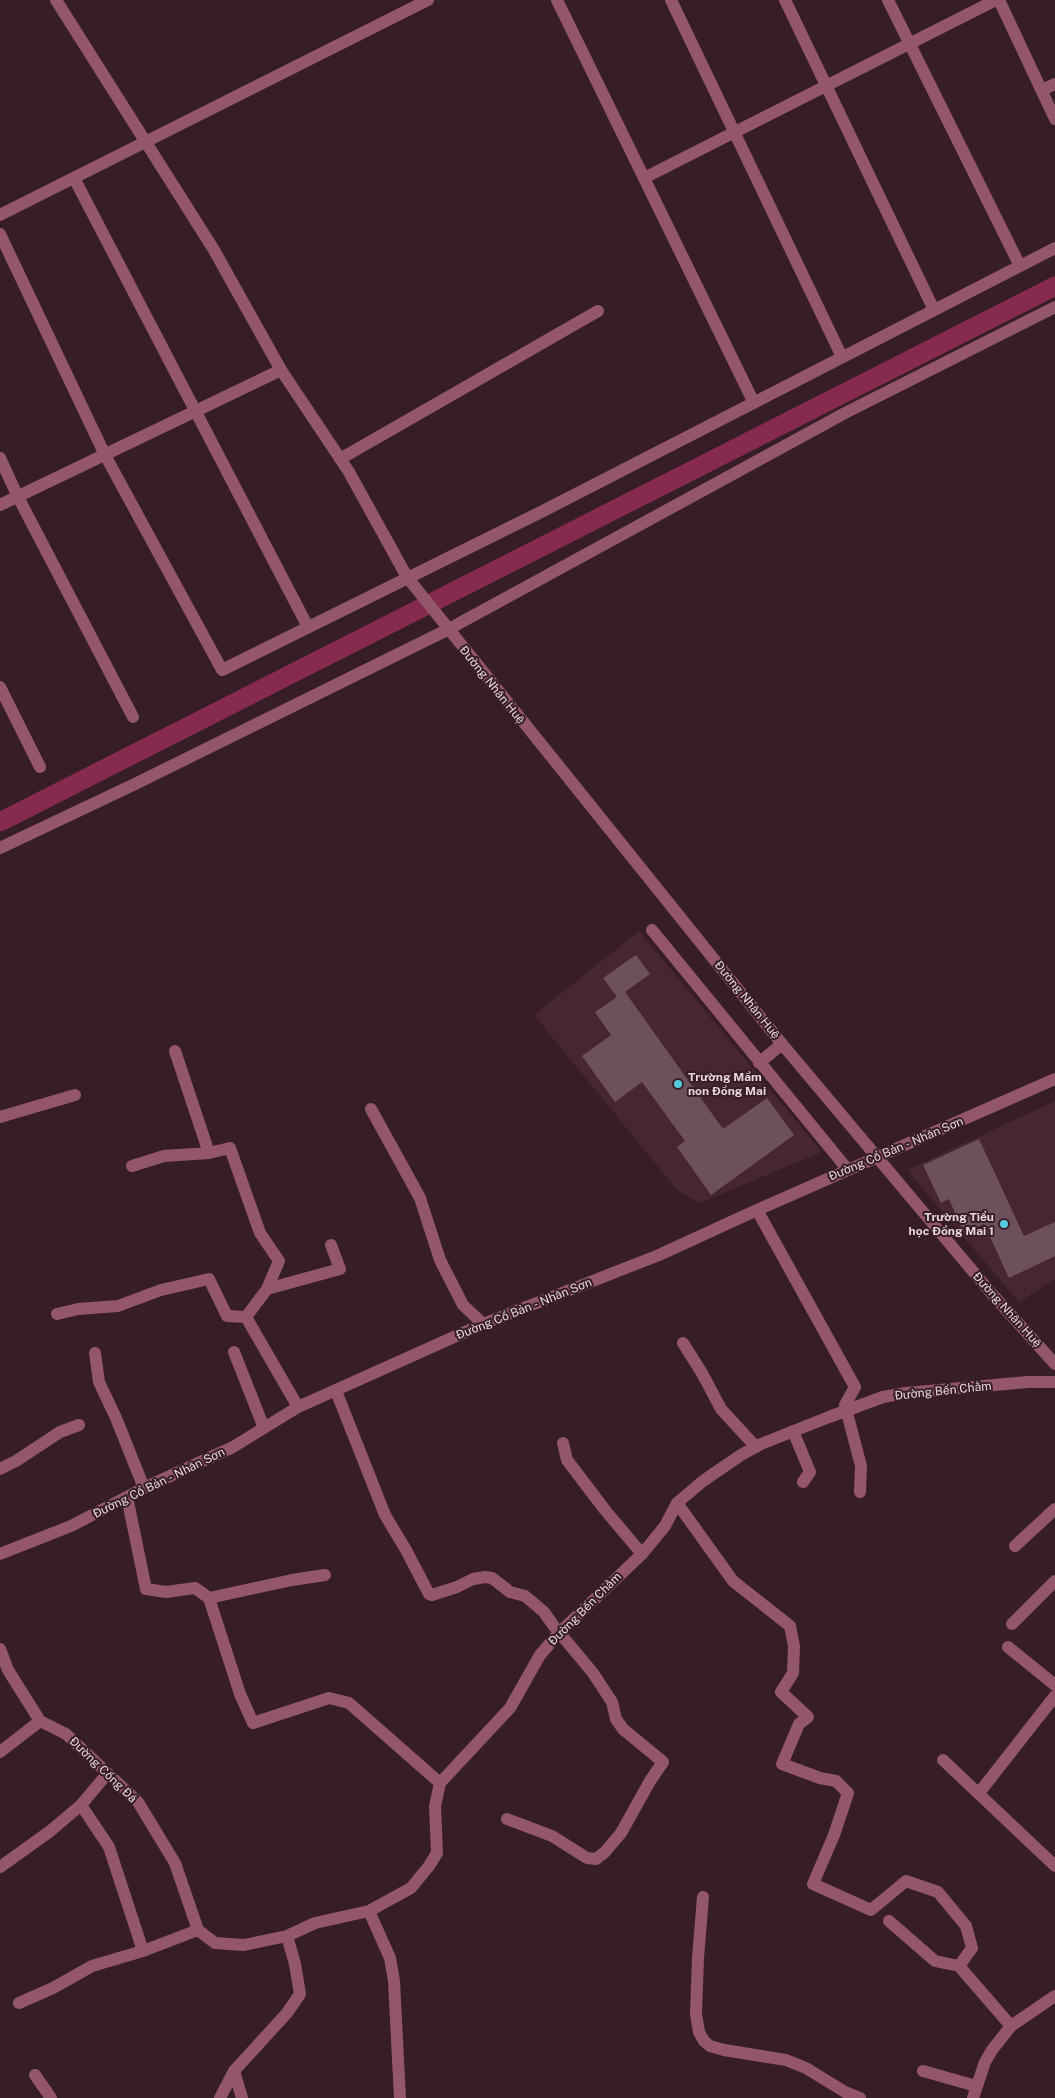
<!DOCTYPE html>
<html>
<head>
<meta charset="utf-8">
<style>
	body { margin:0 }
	canvas { display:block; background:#371d25 }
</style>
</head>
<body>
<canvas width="1055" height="2098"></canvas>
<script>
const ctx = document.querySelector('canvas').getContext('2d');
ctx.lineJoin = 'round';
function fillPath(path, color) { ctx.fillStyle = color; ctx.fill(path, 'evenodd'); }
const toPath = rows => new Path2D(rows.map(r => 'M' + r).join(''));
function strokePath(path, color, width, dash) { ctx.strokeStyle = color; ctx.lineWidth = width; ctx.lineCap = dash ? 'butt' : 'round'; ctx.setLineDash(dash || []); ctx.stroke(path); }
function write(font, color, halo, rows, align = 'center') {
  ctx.font = font + ' "Public Sans",sans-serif'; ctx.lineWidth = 4; ctx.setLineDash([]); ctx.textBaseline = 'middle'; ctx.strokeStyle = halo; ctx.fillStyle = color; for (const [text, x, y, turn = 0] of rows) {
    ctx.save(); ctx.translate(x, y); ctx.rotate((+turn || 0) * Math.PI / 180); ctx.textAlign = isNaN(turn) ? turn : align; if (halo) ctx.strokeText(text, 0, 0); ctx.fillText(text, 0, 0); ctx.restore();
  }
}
const built = toPath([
	[639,931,822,1152,700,1203,678,1191,534,1015],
	[1055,1101,1055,1279,1019,1302,907,1170]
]);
const canal = toPath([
	[0,822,1055,286]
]);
const building = toPath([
	[636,955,650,974,625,992,723,1129,767,1098,794,1135,711,1195,677,1147,685,1141,642,1082,615,1102,582,1056,611,1035,595,1012,617,997,603,978],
	[979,1139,1024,1236,1055,1222,1055,1256,1009,1278,984,1224,964,1233,949,1199,941,1203,923,1165]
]);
const minor = toPath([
	[56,0,214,250,281,370,349,472,407,577,782,1044,992,1294,1055,1364],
	[557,0,754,403],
	[671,0,842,357],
	[785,0,934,310],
	[888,0,1020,266],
	[999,0,1055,119],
	[1042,90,1055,84],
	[74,178,308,627],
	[644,178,996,0],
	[0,215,428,0],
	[0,234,105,455,222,670,543,511,1055,248],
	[0,458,18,497,133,717],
	[340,459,598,311],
	[0,505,281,370],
	[0,687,40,767],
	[0,848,135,784,447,630,845,413,1055,307],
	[652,930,848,1170],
	[175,1051,209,1153],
	[759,1063,782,1044],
	[371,1109,420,1198,440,1260,463,1305,483,1324],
	[0,1117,75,1095],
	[132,1166,164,1156,209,1153,230,1148,260,1233,279,1261,267,1289,246,1317],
	[757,1210,855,1387,845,1405,861,1466,860,1492],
	[267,1289,340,1269,331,1245],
	[57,1314,78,1309,118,1306,161,1290,209,1279,227,1316,246,1317],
	[246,1317,298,1407],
	[683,1343,702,1373,721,1409,756,1447],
	[234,1352,264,1428],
	[95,1353,99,1382,116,1418,144,1488],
	[336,1391,385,1515,406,1550,429,1594,432,1595,457,1587,473,1579,485,1577,492,1578,510,1592,525,1596,544,1612,553,1625,593,1673,612,1702,616,1719,623,1729,663,1762,650,1781,621,1833,605,1852,596,1859,587,1858,552,1836,507,1819],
	[793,1431,810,1472,803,1482],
	[563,1443,567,1460,605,1510,642,1554],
	[0,1469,16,1461,60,1432,79,1425],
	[127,1497,146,1589,166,1592,195,1588,209,1598,292,1580,325,1575],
	[677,1503,733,1581,790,1626,794,1646,793,1673,781,1692,808,1717,799,1724,782,1764,820,1778,836,1781,848,1793,834,1835,813,1884,871,1910,906,1881,938,1892,966,1926,972,1948,959,1966],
	[1015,1546,1055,1509],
	[0,1554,71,1526,144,1488,233,1447,298,1407,483,1324,659,1255,757,1210,1055,1079],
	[209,1598,240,1694,253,1723,329,1698,349,1703,440,1783],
	[1012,1624,1055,1581],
	[1008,1647,1055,1685],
	[0,1649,8,1670,40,1721,66,1734,138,1802,175,1863,198,1930,215,1943,244,1945,287,1936],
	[0,1752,40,1721],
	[943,1760,1055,1866],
	[979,1793,1055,1696],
	[81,1805,109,1847,143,1951],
	[0,1867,49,1832,81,1805,107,1774],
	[703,1897,698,1958,696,2014,699,2032,704,2041,710,2046,724,2050,786,2060,806,2068,845,2092,860,2098],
	[369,1911,390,1958,394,1981,400,2098],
	[889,1921,935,1961,959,1966],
	[959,1966,1011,2026],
	[19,2003,53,1988,92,1966,143,1951,198,1930],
	[234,2071,242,2098],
	[923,2071,976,2086],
	[35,2075,51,2098],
	[220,2098,234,2071,287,2013,300,1994,295,1964,287,1936,315,1923,369,1911,411,1888,429,1866,437,1853,435,1806,440,1783,510,1708,540,1655,559,1633,642,1554,665,1526,677,1503,703,1481,741,1455,761,1444,829,1417,883,1397,906,1393,1028,1382,1055,1382],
	[973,2098,985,2062,992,2050,1011,2026,1055,1996]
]);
const markers = [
	[678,1084,5,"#54cadd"],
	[1004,1224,5,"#54cadd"]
];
const streetNames = [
	["Đường Nhân Huệ",492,685,51],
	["Đường Nhân Huệ",747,1000,51],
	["Đường Cổ Bản - Nhân Sơn",896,1149,-23],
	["Đường Cổ Bản - Nhân Sơn",524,1309,-22],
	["Đường Nhân Huệ",1007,1310,48],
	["Đường Bến Chằm",943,1391,-6],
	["Đường Cổ Bản - Nhân Sơn",159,1483,-26],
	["Đường Bến Chằm",585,1609,-45],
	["Đường Cống Đá",103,1770,44]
];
const poiNames = [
	["Trường Mầm",688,1077],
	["non Đồng Mai",688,1091],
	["Trường Tiểu",994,1217,"right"],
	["học Đồng Mai 1",994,1231,"right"]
];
fillPath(built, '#472631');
strokePath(canal, '#862a4f', 19);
fillPath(building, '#6e5059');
strokePath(minor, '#93566a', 12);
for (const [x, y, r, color] of markers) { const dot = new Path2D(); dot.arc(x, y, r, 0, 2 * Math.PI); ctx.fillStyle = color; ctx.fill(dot); strokePath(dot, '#371d25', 2); }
write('12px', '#e8d6db', '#371d25', streetNames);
write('bold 12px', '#e8d6db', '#371d25', poiNames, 'left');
</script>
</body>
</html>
